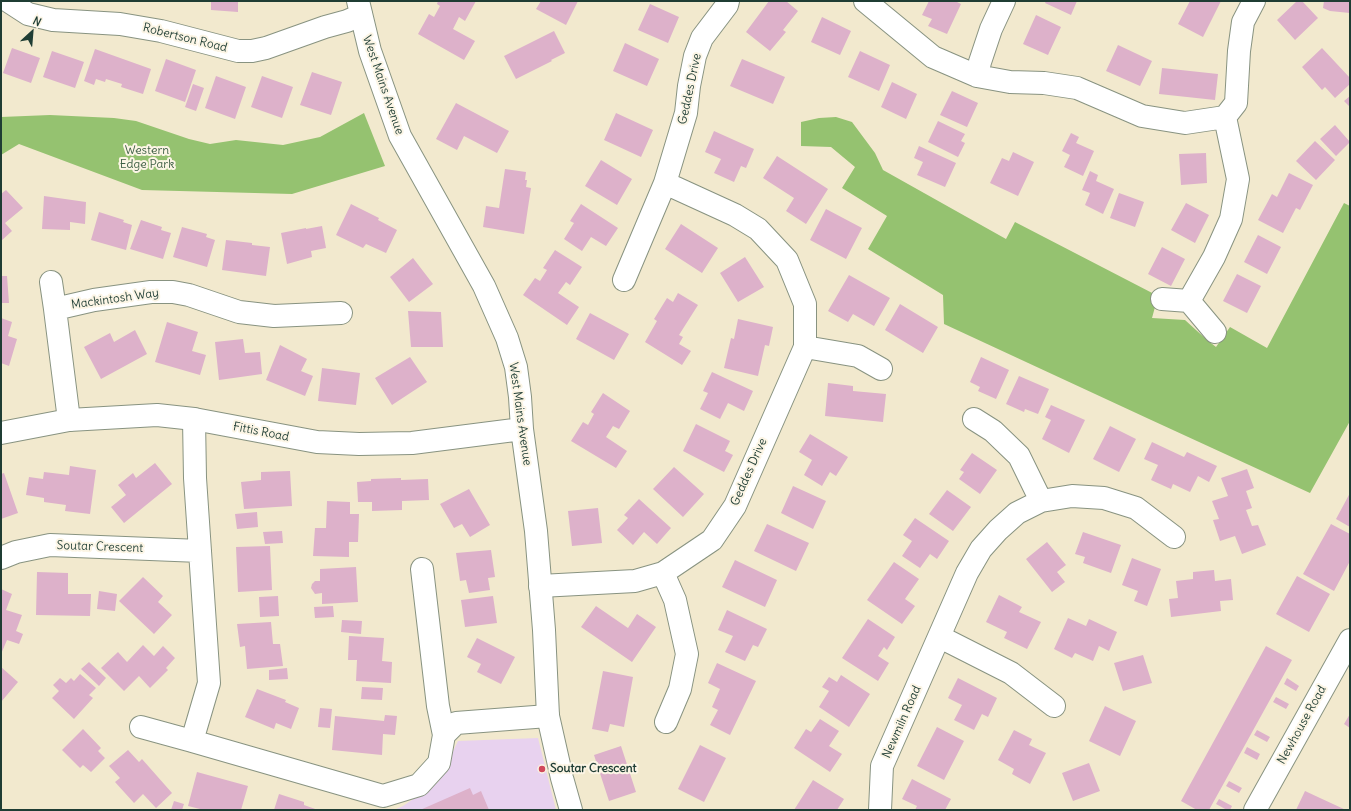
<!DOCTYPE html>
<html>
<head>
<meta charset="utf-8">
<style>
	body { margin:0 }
	#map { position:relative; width:1351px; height:811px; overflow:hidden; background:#f2e9ce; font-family:Delius,sans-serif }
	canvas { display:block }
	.frame { position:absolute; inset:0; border:2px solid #1f3d34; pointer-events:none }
	.north { position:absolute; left:12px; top:12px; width:40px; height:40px; -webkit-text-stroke:3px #fcf5e5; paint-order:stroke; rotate:26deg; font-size:11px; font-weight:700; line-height:16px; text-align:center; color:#1f3d34 }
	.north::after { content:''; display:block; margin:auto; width:14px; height:18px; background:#1f3d34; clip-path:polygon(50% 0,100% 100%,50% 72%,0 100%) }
</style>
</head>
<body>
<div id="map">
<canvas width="1351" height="811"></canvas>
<div class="frame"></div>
<div class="north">N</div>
</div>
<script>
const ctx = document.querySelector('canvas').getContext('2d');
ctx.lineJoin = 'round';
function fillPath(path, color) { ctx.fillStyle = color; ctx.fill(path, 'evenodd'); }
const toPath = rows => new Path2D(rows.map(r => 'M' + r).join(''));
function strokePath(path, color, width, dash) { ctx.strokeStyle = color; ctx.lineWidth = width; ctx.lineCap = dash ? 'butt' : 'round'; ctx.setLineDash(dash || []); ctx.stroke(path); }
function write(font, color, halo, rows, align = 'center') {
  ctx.font = font + ' Delius,sans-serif'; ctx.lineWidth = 4; ctx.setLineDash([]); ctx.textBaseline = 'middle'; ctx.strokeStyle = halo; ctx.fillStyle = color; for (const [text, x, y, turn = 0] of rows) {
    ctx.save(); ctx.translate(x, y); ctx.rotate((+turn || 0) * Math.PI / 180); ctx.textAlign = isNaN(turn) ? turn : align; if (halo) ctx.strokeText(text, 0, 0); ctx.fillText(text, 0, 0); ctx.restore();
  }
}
const built = toPath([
	[538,738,556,810,394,810,403,806,438,782,458,741]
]);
const green = toPath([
	[364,113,385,166,292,194,142,190,19,144,1,155,1,117,50,115,114,118,136,121,189,139,210,144,236,140,283,145,320,137],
	[836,117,852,122,875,153,883,170,1006,239,1015,222,1158,296,1152,318,1185,320,1207,340,1216,347,1230,327,1267,348,1344,203,1350,206,1350,421,1310,493,1149,419,944,324,943,295,868,249,887,216,842,188,855,167,831,147,801,146,801,122,819,118]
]);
const building = toPath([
	[211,1,238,1,238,12,211,10],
	[438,1,476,1,465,21,459,17,453,29,475,41,464,60,418,34,429,14,434,17,440,6,437,4],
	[541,1,578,1,566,25,536,9],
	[769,1,786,1,798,11,783,30,786,32,770,51,746,32],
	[929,1,955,1,961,4,947,34,928,26,932,19,922,15],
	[1046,1,1077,1,1071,15,1045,3],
	[1190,1,1221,1,1203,37,1178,24],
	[1297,1,1302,1,1318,18,1295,40,1277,20],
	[1324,1,1350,1,1350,13,1330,11,1323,8],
	[650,4,679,17,668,43,638,30],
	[1036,15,1061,27,1048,55,1023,44],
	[822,17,851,31,840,55,811,42],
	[554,31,565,53,551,60,552,61,516,79,504,56],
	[625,43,659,59,647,86,613,71],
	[1118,45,1152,61,1140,86,1106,71],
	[12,48,40,58,31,83,3,73],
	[1322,48,1350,78,1350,84,1335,98,1325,87,1322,90,1302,67],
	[95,49,151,69,143,94,121,87,122,84,106,79,105,82,96,79,94,85,84,81],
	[52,51,84,62,75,88,43,77],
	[860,51,890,65,879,91,848,77],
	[166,59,196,70,185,102,155,91],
	[742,59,785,77,773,104,730,86],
	[1162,68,1218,74,1215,100,1159,94],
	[312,72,342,82,331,115,300,105],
	[216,76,246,87,235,119,205,108],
	[262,76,293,87,282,118,251,107],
	[892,82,917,94,906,119,881,107],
	[193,84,204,88,196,111,185,107],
	[952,91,978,103,967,127,940,115],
	[1350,96,1350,107,1344,101],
	[456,103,509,131,497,153,464,136,457,150,436,139],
	[616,113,653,130,641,157,604,140],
	[938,121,965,134,961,141,965,143,958,157,928,142],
	[1335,125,1350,142,1336,156,1320,139],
	[714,131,754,149,746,168,741,166,734,182,714,173,721,159,705,152],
	[1071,133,1079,137,1076,143,1094,151,1083,176,1064,167,1070,155,1062,151],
	[1315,141,1335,160,1316,180,1296,161],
	[919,146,956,163,945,187,917,175,923,162,914,158],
	[1013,152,1034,162,1018,196,990,183,1002,158,1009,161],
	[1206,153,1207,183,1181,185,1179,154],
	[777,156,828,189,806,224,786,211,794,198,763,178],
	[601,160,632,179,617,205,585,186],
	[505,169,526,172,525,180,527,180,526,187,531,188,524,234,483,227,486,206,499,208],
	[1090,171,1098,175,1096,181,1114,189,1103,214,1085,205,1090,193,1082,190],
	[1289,173,1313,185,1300,210,1296,208,1283,233,1258,220,1272,194,1277,197],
	[6,190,23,208,5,223,12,231,1,241,1,194],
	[1119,193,1144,202,1135,227,1110,218],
	[44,196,86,202,85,224,70,222,70,230,42,229],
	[1186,203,1209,215,1195,243,1171,230],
	[351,204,379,218,378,220,397,230,386,253,366,244,363,248,336,235],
	[581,204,618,228,606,246,591,237,582,251,564,239,574,223,570,221],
	[826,209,862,228,846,259,810,240],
	[99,212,124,220,123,222,132,225,126,250,91,240],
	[141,220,162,227,161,230,171,233,163,259,130,249],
	[681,224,718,248,702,273,665,249],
	[322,226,326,248,311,251,312,257,287,264,281,233,306,228,306,229],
	[182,227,207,234,206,237,215,240,207,267,173,257],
	[1258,235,1281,247,1267,274,1244,262],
	[226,240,252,243,252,245,270,247,266,276,222,270],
	[1162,247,1185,259,1171,286,1148,274],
	[555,250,582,267,570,285,566,282,558,293,579,307,567,325,523,295,535,278,540,281,547,270,543,268],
	[745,257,764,287,738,302,720,273],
	[413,258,433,284,409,302,390,277],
	[1237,274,1261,286,1247,313,1223,301],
	[849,275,890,298,874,326,853,314,848,322,828,311],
	[1,276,7,276,9,303,1,303],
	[678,293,698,305,679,335,683,337,679,344,691,351,682,365,645,342,657,321,654,319,667,298,673,302],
	[900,304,938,327,923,353,885,330],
	[408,311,441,312,443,347,411,347],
	[590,313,629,334,614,360,576,339],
	[1,318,12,322,8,336,17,339,9,366,1,363],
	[738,319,773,327,769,346,765,345,758,376,724,368,731,338,734,339],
	[167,322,198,332,192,351,206,355,200,375,155,362],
	[135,330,147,354,101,379,84,347,110,333,114,342],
	[243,339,245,353,260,352,262,374,219,380,215,342],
	[280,345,307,359,301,371,313,376,305,396,266,380],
	[410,357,427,382,392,405,375,378],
	[981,357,1009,370,996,399,978,391,980,387,970,382],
	[322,368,360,373,356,405,318,401],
	[712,372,753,391,744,411,728,403,720,419,700,409,708,393,703,391],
	[1019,376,1049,389,1038,414,1025,409,1024,412,1006,404],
	[828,383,853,386,853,391,886,394,883,422,825,416],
	[603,393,630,411,619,429,613,426,606,437,627,451,616,468,571,441,583,422,588,425,594,414,591,412],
	[1051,405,1085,420,1069,453,1042,439,1051,420,1045,417],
	[696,424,730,441,725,451,733,455,724,472,683,451],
	[1110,426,1136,439,1119,472,1093,459],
	[810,434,848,457,836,476,830,472,822,486,804,475,812,460,799,452],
	[1152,442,1184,457,1187,452,1217,466,1209,482,1198,476,1190,492,1173,484,1171,489,1151,480,1158,465,1144,459],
	[972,453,997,470,980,494,959,479,964,472,960,470],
	[155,463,172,484,124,523,111,507,126,495,118,485,133,473,136,478],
	[70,466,96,470,90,514,65,511,66,505,44,502,44,498,26,495,29,477,43,479,44,472,69,475],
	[674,467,704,494,683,517,653,489],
	[1247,469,1254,488,1246,491,1252,508,1246,510,1252,526,1258,525,1266,545,1242,554,1235,536,1220,541,1213,520,1219,519,1212,501,1228,496,1221,478],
	[290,471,292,506,244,509,241,482,261,480,261,472],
	[4,473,18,513,1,519,1,474],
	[401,478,401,480,428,479,429,500,402,501,402,510,372,511,372,502,358,502,357,482,371,481,371,479],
	[793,486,826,501,813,529,781,513],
	[469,489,490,525,470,537,462,524,454,528,440,504],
	[947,490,971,507,953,531,929,514],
	[1350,493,1350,527,1336,519],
	[639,499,671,528,657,544,644,532,633,545,617,530,628,518,624,515],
	[327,501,350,502,350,514,359,514,358,542,349,542,349,557,313,556,315,528,326,528],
	[598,508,602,543,572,546,568,511],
	[257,512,258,527,237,529,235,514],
	[915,518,949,541,937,559,930,554,920,568,902,556,912,541,903,535],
	[767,524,809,543,796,571,754,551],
	[1331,524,1350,534,1350,561,1334,591,1303,574],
	[282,531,283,543,265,544,263,532],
	[1083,532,1121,545,1111,573,1083,563,1085,557,1075,554],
	[1047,542,1066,565,1057,572,1065,582,1052,592,1026,559],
	[270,546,272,590,238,592,236,547],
	[491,550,495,577,488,578,490,590,469,593,466,580,460,581,456,553],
	[1132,558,1161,569,1147,606,1134,601,1138,591,1122,585],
	[735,560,777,580,765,607,722,587],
	[894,562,919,579,905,599,915,606,902,624,867,600],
	[356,567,358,602,322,604,322,593,315,594,311,588,312,584,315,581,320,581,320,569],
	[1214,570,1215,581,1231,579,1233,600,1220,601,1221,611,1171,617,1169,599,1178,598,1176,581,1193,579,1193,572],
	[37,572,68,573,68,594,91,594,90,616,36,615],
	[1297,576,1330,594,1309,632,1276,614],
	[143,577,163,596,158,602,172,615,154,634,119,601],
	[1,589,12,594,6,610,22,615,16,631,23,634,19,644,7,640,1,654],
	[99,591,117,594,115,611,97,609],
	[999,595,1022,607,1019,612,1041,622,1027,649,1004,638,1007,632,986,622],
	[278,596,279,616,260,617,259,597],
	[493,596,497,623,465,627,461,600],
	[333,606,334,617,315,618,314,607],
	[596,606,628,628,637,614,656,627,632,662,581,627],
	[727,610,767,629,758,647,753,645,745,661,725,652,733,636,718,630],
	[1068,618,1086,626,1089,619,1117,632,1109,651,1099,646,1093,661,1075,653,1072,658,1054,649],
	[868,619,895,637,887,650,884,647,878,656,889,663,878,681,842,658],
	[342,620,362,621,361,634,341,632],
	[271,622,273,644,280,644,283,666,247,669,245,646,240,647,237,624],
	[349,636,384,638,382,661,392,662,391,683,356,681,357,660,348,660],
	[477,638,515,657,501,684,477,672,481,664,467,657],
	[143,645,154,656,163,646,175,658,166,668,168,670,150,688,139,676,124,691,101,668,118,652,127,662],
	[1266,646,1292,660,1209,810,1197,810,1181,801],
	[1143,655,1152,683,1123,691,1114,663],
	[89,662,106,678,99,686,81,669],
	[717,663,756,681,730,735,710,725,718,710,712,707,720,689,708,683],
	[1,667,18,682,1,702],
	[287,668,288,679,269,680,269,670],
	[603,671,633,677,624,727,610,724,608,732,592,729],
	[80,674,96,688,89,695,93,698,74,719,52,698,59,691,53,685,60,678,66,683,71,678,74,681],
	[841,675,870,694,849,727,819,707,829,691,822,687,829,677,837,682],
	[958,678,997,698,988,717,982,714,974,730,954,720,962,705,948,698],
	[1287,678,1299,686,1296,691,1284,684],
	[362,687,383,688,382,700,361,699],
	[257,689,286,700,285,702,299,708,291,729,276,723,274,729,245,717],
	[1276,697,1289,704,1286,709,1273,702],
	[1105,706,1136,721,1120,756,1089,741],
	[320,708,332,709,330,728,318,727],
	[1350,714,1350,728,1344,724],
	[385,715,397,716,395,735,383,734,382,755,332,750,335,716,384,721],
	[820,719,839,731,829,746,842,754,830,772,794,748,806,729,811,732],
	[937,727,964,741,944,780,917,766],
	[83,729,101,748,98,751,105,758,91,772,83,765,80,768,62,750],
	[1014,730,1032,739,1029,745,1046,753,1030,784,1012,774,1014,769,998,760],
	[1257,730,1270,737,1267,742,1254,735],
	[700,745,726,758,704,802,678,789],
	[621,746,636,792,609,801,594,755],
	[1247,747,1260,754,1257,760,1244,753],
	[128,750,139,762,142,759,172,793,156,808,143,794,134,803,115,782,120,778,109,766],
	[1089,763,1100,791,1073,801,1062,773],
	[197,772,248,786,241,810,204,810,188,806],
	[912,779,951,799,945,810,915,810,917,806,902,799],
	[813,780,844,799,837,810,794,810],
	[1229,781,1242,788,1239,793,1226,786],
	[470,788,473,795,481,791,489,810,420,810],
	[1305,791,1320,798,1346,810,1296,810],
	[279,794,304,802,304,805,318,810,274,810],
	[1219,799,1232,806,1230,810,1227,810,1216,804],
	[174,801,184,804,182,810,171,810]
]);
const street = toPath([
	[8,1,28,14,53,20,120,24,161,31,238,51,252,51,266,48,325,27,347,21,361,15],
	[865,1,933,57,977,76,1010,82,1044,83,1077,88,1142,116,1185,123,1225,117],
	[977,76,980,62,991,29,1004,1],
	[624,280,665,183],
	[51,282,55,309],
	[1162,299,1189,301,1214,257,1231,219,1238,179,1225,117,1236,103,1239,51,1243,22,1254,1],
	[1189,301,1215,332],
	[805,347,858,356,881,369],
	[194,419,195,478,209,683,192,741,383,796,419,785,439,763,444,735,438,706,422,569],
	[974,419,993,431,1019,456,1041,501],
	[69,420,55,309,94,300,151,292,173,292,189,295,239,312,274,316,341,313],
	[1,558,16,552,50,545,200,551],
	[663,573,675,600,687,654,680,689,666,722],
	[540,586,635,581,663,573,712,540,735,506,805,347,805,304,787,260,758,229,735,215,665,183,686,113,689,86,695,56,702,38,727,5,728,1],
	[940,637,1011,673,1054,706],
	[141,727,192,741],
	[444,735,456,723,548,716],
	[880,810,882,766,967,573,981,549,998,530,1017,513,1041,501,1072,496,1104,498,1136,508,1174,537]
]);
const secondary = toPath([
	[358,1,370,51,400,136,484,286,507,338,516,367,520,397,522,429,536,531,544,630,548,716,562,778,571,810],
	[1,433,69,420,157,415,194,419,317,442,359,444,412,443,522,429],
	[1255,810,1350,640]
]);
const markers = [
	[542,769,4,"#d1495b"]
];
const streetNames = [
	["Robertson Road",185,38,14],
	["West Mains Avenue",383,85,71],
	["Geddes Drive",690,89,-78],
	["Mackintosh Way",115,299,-8],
	["West Mains Avenue",520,414,82],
	["Fittis Road",261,432,11],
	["Geddes Drive",749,472,-66],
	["Soutar Crescent",100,547,2],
	["Newmiln Road",902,722,-66],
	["Newhouse Road",1302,725,-61]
];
const parkNames = [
	["Western",147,151],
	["Edge Park",147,165]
];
const poiNames = [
	["Soutar Crescent",550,769]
];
fillPath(built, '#e8d2ef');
fillPath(green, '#95c270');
fillPath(building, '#ddb1ca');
strokePath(street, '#889381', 24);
strokePath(secondary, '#889381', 24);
strokePath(street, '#fff', 22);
strokePath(secondary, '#fff', 22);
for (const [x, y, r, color] of markers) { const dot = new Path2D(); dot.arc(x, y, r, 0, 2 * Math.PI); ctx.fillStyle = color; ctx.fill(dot); strokePath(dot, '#fcf5e5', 1.5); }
write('12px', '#1f3d34', '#fcf5e5', streetNames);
write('12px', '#3c5e43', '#fcf5e5', parkNames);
write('bold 12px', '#1f3d34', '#fcf5e5', poiNames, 'left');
</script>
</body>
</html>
